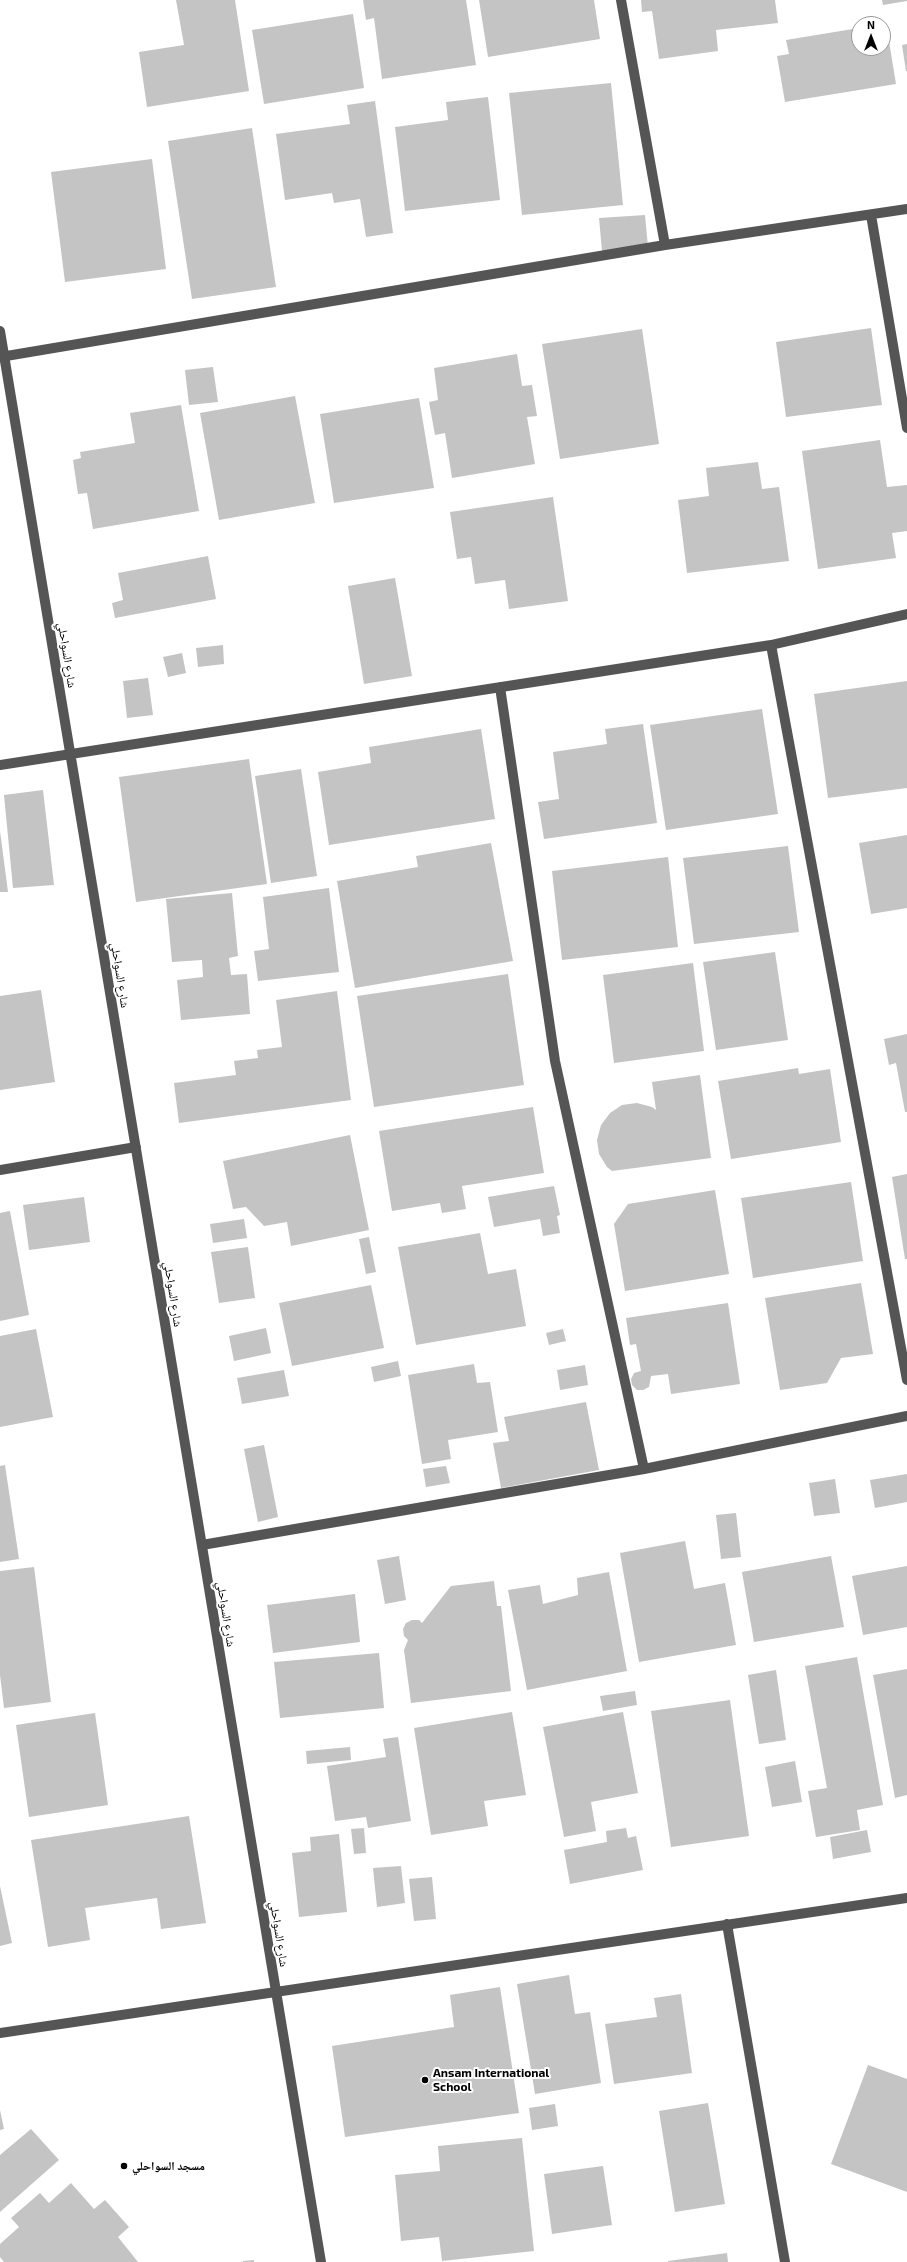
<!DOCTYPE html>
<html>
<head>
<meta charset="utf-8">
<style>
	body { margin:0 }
	#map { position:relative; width:907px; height:2262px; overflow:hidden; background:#fff; font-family:"Exo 2",sans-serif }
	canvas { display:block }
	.north { position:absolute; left:851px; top:16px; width:40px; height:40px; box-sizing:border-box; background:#fff; border:1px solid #999; border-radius:50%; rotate:0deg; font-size:11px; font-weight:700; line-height:16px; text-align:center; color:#000 }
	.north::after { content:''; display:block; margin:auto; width:14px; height:18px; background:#000; clip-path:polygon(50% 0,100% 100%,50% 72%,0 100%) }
</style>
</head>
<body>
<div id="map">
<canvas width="907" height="2262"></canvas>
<div class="north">N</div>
</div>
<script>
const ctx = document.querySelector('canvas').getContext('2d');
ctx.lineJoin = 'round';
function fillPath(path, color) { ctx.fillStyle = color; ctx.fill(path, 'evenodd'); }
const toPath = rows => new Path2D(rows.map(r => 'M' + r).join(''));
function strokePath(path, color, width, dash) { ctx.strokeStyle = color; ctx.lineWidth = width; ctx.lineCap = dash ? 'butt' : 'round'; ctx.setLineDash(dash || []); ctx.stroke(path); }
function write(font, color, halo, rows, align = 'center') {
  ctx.font = font + ' "Exo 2","Noto Naskh Arabic",sans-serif'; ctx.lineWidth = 4; ctx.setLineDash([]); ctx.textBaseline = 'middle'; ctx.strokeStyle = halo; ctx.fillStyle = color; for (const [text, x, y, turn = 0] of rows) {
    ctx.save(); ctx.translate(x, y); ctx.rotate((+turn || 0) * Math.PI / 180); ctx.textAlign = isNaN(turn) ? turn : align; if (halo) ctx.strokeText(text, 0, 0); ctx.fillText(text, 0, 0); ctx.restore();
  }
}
const building = toPath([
	[176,0,235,0,249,91,147,107,139,52,184,45],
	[363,0,466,0,476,65,382,79,374,18,366,20],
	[479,0,594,0,600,39,488,57],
	[641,0,775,0,778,23,716,30,718,51,659,59,652,11,642,12],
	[882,0,907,0,907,1,883,5],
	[353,14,364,88,264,104,252,30],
	[886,23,896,84,785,102,777,56,789,54,786,40,859,28,859,48,883,48,883,24],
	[907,44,907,71,906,71,902,45],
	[611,83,623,205,522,215,509,93],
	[488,97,500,200,405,211,395,127,448,120,446,102],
	[375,101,393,233,366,237,360,199,334,203,332,193,285,200,276,134,350,124,347,105],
	[252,128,276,287,192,299,168,141],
	[152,159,166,269,65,282,51,172],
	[645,215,648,247,602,251,599,218],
	[871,328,882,405,786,417,776,342],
	[642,329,659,444,560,459,542,344],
	[517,354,522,386,532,385,537,416,527,417,535,464,452,478,445,433,435,435,429,402,438,400,434,368],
	[213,367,218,402,189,405,185,370],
	[295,396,315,503,219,520,200,413],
	[419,398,434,488,334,503,320,414],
	[181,405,199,511,93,529,87,493,78,494,73,460,81,458,80,452,135,443,130,413],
	[880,440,887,487,907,485,907,531,892,533,896,558,818,569,802,451],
	[758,462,762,489,779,487,789,561,687,573,678,500,709,496,706,468],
	[553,497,568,601,509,609,505,580,475,584,471,557,457,559,450,512],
	[208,556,216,599,115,618,112,603,123,600,118,573],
	[395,578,412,676,364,684,348,586],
	[223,645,224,664,198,667,196,648],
	[182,653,186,673,168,677,163,657],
	[148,678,153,715,127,718,123,681],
	[907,681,907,788,828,798,814,694],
	[762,709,778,814,666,830,650,725],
	[643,724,657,823,544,839,538,802,559,799,553,752,607,744,605,729],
	[481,729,495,819,329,845,318,772,371,763,369,747],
	[249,759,267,884,136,902,119,777],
	[301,769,317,876,271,883,255,776],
	[43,790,54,885,13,888,4,795],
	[0,831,8,892,0,892],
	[907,835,907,908,871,914,859,843],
	[491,843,513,961,355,988,337,881,418,867,416,856],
	[788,846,799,932,694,944,683,858],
	[668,857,678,947,562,960,552,871],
	[329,888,339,972,258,981,254,951,269,949,263,897],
	[232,893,238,956,229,958,231,975,247,974,250,1014,181,1020,177,980,203,977,202,960,172,962,166,899],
	[775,952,788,1040,716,1050,703,962],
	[693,963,704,1051,614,1063,603,975],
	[508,974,524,1085,374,1107,357,996],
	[41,990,55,1082,0,1090,0,996],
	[337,991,351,1100,179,1123,174,1083,236,1075,234,1061,258,1058,257,1050,282,1047,276,1000],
	[907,1034,907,1112,905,1112,896,1063,889,1065,884,1039],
	[798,1068,799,1074,830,1069,841,1142,731,1159,718,1081],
	[700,1075,711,1158,612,1171,607,1167,599,1154,597,1140,601,1125,610,1113,622,1105,637,1103,652,1107,656,1110,652,1082],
	[533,1107,544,1173,462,1186,466,1209,442,1213,440,1203,392,1211,379,1131],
	[350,1135,369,1230,291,1246,287,1222,264,1226,246,1207,233,1209,223,1161],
	[907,1174,907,1259,905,1259,892,1177],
	[851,1182,863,1261,753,1278,741,1198],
	[554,1186,560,1215,557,1216,560,1233,543,1236,540,1219,494,1227,488,1197],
	[715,1190,729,1274,625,1291,614,1224,628,1204],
	[84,1197,90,1242,29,1250,23,1205],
	[10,1211,29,1315,0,1321,0,1213],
	[244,1219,247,1238,213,1243,210,1224],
	[480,1233,488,1274,516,1269,526,1326,416,1345,398,1247],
	[369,1237,376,1272,366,1274,359,1239],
	[248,1247,255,1298,219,1303,211,1252],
	[861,1283,873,1354,841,1358,827,1383,780,1390,765,1298],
	[371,1285,384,1348,292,1366,279,1303],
	[728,1303,740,1384,671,1394,668,1374,651,1376,649,1387,643,1390,637,1390,632,1385,631,1379,634,1373,641,1371,636,1344,630,1345,626,1318],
	[266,1328,271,1353,234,1361,229,1336],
	[36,1329,53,1417,0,1427,0,1336],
	[563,1329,566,1341,549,1345,546,1333],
	[398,1361,401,1376,374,1382,371,1367],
	[474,1364,477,1383,490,1382,498,1432,448,1440,451,1459,422,1464,408,1375],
	[585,1365,588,1385,560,1390,557,1370],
	[284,1370,289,1396,242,1404,237,1378],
	[586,1402,599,1470,501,1488,493,1443,509,1441,504,1417],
	[264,1445,278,1517,258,1522,244,1449],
	[5,1465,19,1559,0,1562,0,1466],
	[446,1466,450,1483,426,1487,423,1469],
	[907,1474,907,1502,875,1508,870,1480],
	[835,1479,840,1513,814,1516,809,1483],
	[736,1513,741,1557,721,1559,716,1515],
	[685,1541,694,1589,725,1583,736,1645,639,1662,620,1553],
	[399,1556,406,1600,385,1604,377,1560],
	[831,1556,844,1627,754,1642,742,1572],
	[907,1566,907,1627,863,1635,852,1576],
	[34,1567,51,1702,4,1708,0,1675,0,1571],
	[609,1572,627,1671,527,1690,508,1590,540,1585,543,1604,578,1595,577,1578],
	[494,1581,497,1606,501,1606,511,1691,411,1703,404,1650,408,1640,404,1636,403,1629,406,1623,412,1620,419,1620,422,1623,451,1586],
	[355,1594,360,1642,273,1653,267,1605],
	[379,1653,384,1708,280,1718,274,1662],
	[857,1657,883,1805,857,1810,860,1830,816,1837,808,1791,827,1788,805,1666],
	[907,1669,907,1795,895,1798,873,1675],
	[776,1670,786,1740,759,1744,748,1675],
	[635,1691,637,1705,603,1711,600,1696],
	[730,1700,749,1836,671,1847,651,1711],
	[512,1712,526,1795,484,1801,488,1826,431,1835,414,1728],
	[623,1712,638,1793,591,1802,596,1831,564,1837,543,1727],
	[95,1713,108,1805,29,1817,16,1725],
	[398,1737,411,1821,368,1828,366,1817,335,1821,327,1766,386,1757,383,1739],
	[350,1747,351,1760,307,1764,306,1751],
	[795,1761,802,1802,772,1807,765,1767],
	[189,1816,206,1923,161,1929,157,1898,85,1908,90,1940,48,1947,31,1840],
	[364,1828,366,1853,354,1854,351,1829],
	[626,1828,628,1838,636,1836,643,1870,570,1884,564,1850,607,1842,606,1831],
	[867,1830,871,1852,833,1859,830,1837],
	[339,1834,347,1912,299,1917,292,1853,311,1851,310,1837],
	[401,1866,405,1903,377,1907,373,1868],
	[432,1877,436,1919,414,1921,409,1879],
	[0,1886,12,1943,0,1946],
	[569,1975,575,2014,590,2012,601,2083,535,2094,517,1984],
	[500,1987,519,2113,345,2137,332,2046,454,2027,450,1995],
	[681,1994,692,2073,614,2084,605,2024,657,2017,654,1998],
	[868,2065,907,2079,907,2192,831,2164],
	[708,2103,725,2204,675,2212,659,2111],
	[555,2104,558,2126,532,2130,529,2108],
	[0,2110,4,2129,0,2130],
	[31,2129,59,2160,0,2212,0,2155],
	[522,2138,534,2251,442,2261,439,2237,401,2241,395,2175,440,2171,438,2146],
	[603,2166,612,2225,552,2234,544,2174],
	[71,2183,94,2209,105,2200,129,2227,118,2237,138,2262,4,2262,0,2257,0,2244,19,2227,11,2218,40,2193,49,2203],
	[727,2253,728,2262,668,2262,668,2261],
	[254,2260,254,2262,243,2262,243,2261]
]);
const minor = toPath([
	[621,0,665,245],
	[871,215,907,428],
	[0,331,321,2262],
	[0,357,665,245,907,209],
	[771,645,907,1380],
	[500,687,555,1061,644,1469],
	[0,765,771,645,907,614],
	[0,1170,136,1147],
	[202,1545,644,1469,907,1416],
	[727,1924,785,2262],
	[0,2033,907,1898]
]);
const markers = [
	[425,2080,4,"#000"],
	[124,2166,4,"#000"]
];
const streetNames = [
	["شارع السواحلي",67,655,81],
	["شارع السواحلي",120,975,81],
	["شارع السواحلي",173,1294,81],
	["شارع السواحلي",226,1614,81],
	["شارع السواحلي",279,1934,81]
];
const poiNames = [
	["Ansam International",433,2073],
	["School",433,2087],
	["مسجد السواحلي",132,2166]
];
fillPath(building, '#c4c4c4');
strokePath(minor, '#555', 10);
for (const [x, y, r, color] of markers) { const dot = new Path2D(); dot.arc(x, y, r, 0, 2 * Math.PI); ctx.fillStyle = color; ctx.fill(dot); strokePath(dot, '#fff', 1.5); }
write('12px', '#000', '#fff', streetNames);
write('bold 12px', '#000', '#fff', poiNames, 'left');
</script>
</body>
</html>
